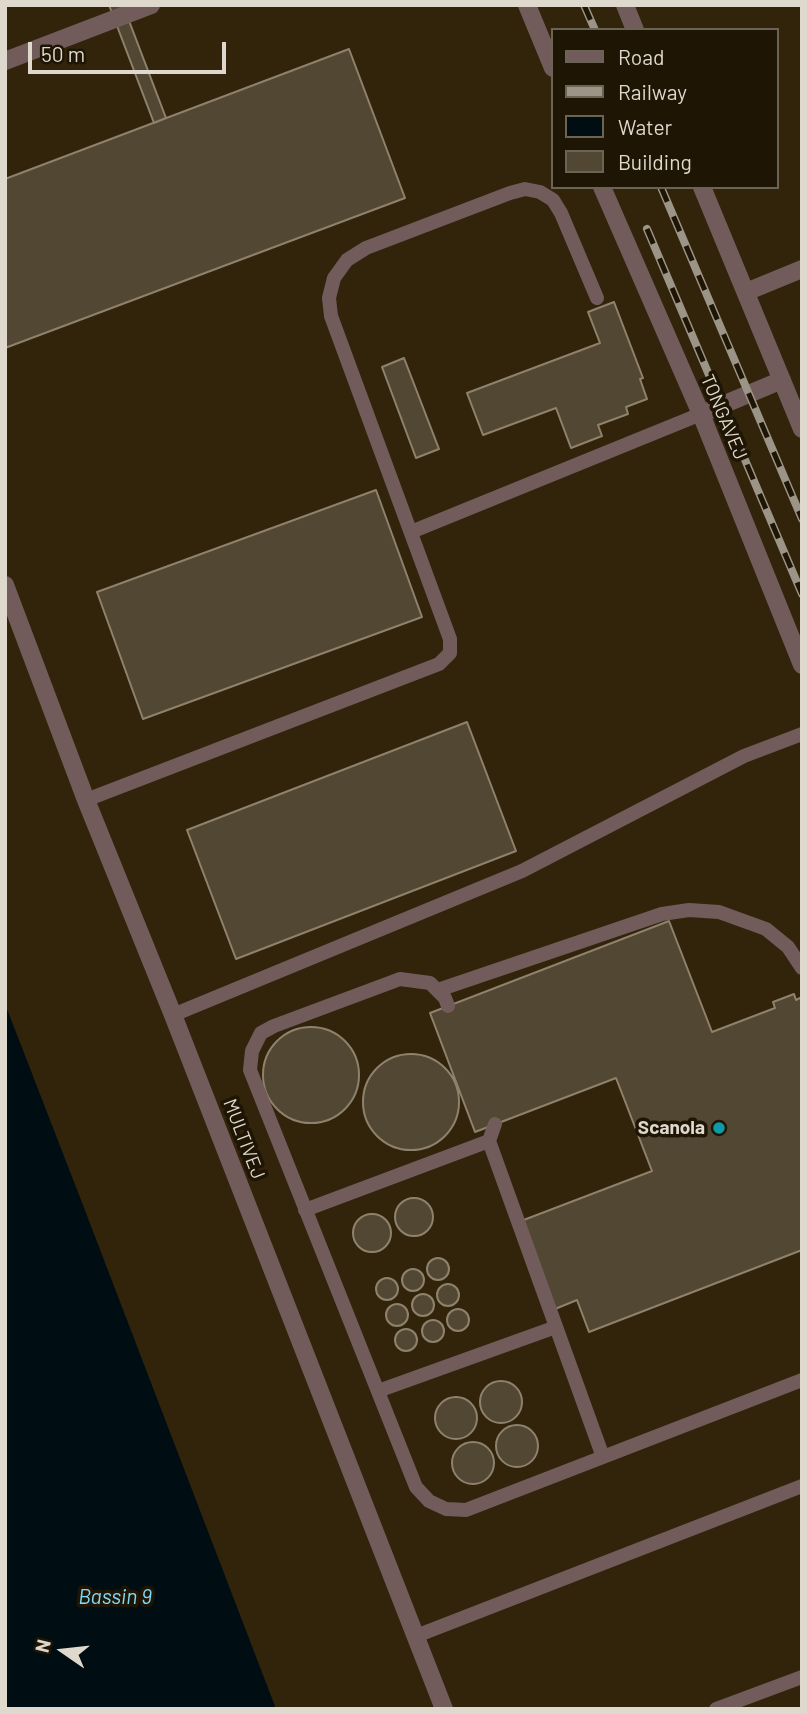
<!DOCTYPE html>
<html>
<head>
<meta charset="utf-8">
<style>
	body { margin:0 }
	#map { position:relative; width:807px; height:1714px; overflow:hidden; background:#281f0c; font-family:Barlow,sans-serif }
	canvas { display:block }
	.frame { position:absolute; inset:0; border:7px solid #ded8cd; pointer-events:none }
	.legend { position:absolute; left:551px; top:28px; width:228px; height:161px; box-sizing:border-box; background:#1f1504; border:2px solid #6b6354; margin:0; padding:9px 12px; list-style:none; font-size:21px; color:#ded8cd }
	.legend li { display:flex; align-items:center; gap:14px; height:35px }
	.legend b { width:35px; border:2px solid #6b6354 }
	.north { position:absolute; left:28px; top:1616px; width:70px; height:70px; -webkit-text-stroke:5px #1f1504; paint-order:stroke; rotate:284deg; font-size:19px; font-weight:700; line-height:28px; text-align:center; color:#ded8cd }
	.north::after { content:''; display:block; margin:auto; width:24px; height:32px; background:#ded8cd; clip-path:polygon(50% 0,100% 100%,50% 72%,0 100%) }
	.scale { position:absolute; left:28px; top:42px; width:198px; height:32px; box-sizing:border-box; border:4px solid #ded8cd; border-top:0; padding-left:9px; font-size:21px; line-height:24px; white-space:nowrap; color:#ded8cd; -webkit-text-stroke:5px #1f1504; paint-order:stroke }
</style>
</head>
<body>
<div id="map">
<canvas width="807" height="1714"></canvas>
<div class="frame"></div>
<ul class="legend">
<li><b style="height:9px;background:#725b5b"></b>Road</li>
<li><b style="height:9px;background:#9c9486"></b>Railway</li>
<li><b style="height:19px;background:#000e14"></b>Water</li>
<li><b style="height:19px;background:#514733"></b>Building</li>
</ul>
<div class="north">N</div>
<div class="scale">50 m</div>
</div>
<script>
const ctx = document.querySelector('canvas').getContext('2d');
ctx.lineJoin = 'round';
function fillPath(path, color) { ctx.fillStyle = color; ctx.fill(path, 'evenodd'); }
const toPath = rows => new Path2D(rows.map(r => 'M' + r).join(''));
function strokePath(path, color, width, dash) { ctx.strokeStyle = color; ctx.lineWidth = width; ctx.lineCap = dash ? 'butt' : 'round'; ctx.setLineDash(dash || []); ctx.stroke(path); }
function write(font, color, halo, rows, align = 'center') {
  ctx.font = font + ' Barlow,sans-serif'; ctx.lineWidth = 7; ctx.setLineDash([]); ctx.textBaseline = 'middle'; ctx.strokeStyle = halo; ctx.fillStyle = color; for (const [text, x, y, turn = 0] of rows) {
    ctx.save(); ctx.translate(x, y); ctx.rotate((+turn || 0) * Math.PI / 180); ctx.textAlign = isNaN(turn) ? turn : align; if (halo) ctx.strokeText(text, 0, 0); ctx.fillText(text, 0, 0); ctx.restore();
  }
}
const built = toPath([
	[5,5,802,5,802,1709,276,1709,5,1004],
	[553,30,777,30,777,187,553,187]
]);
const water = toPath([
	[5,1004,81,1200,276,1709,5,1709]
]);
const building = toPath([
	[109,5,123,5,166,118,154,123,109,5],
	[349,49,405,198,5,348,5,179,349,49],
	[614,302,643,378,640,379,647,399,626,407,628,414,598,425,602,436,571,448,556,408,483,435,467,393,600,343,588,312,614,302],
	[404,358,439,449,416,458,382,367,404,358],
	[376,490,422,617,143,719,97,592,376,490],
	[467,722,516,851,236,959,187,830,467,722],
	[669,921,712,1032,775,1008,773,1002,794,994,796,1000,802,997,802,1250,589,1332,577,1300,555,1309,521,1221,652,1171,616,1078,475,1132,430,1013,669,921],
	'263 1075a48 48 0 1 1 96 0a48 48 0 1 1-96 0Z',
	'363 1102a48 48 0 1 1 96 0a48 48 0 1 1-96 0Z',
	'395 1217a19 19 0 1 1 38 0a19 19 0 1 1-38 0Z',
	'353 1233a19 19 0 1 1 38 0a19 19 0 1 1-38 0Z',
	'427 1269a11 11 0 1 1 22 0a11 11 0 1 1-22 0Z',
	'402 1280a11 11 0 1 1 22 0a11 11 0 1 1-22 0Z',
	'376 1289a11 11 0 1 1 22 0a11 11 0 1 1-22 0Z',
	'437 1295a11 11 0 1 1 22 0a11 11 0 1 1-22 0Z',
	'412 1305a11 11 0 1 1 22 0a11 11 0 1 1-22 0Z',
	'386 1315a11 11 0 1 1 22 0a11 11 0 1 1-22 0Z',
	'447 1320a11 11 0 1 1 22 0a11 11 0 1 1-22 0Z',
	'422 1331a11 11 0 1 1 22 0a11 11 0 1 1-22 0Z',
	'395 1340a11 11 0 1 1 22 0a11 11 0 1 1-22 0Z',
	'480 1402a21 21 0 1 1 42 0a21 21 0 1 1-42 0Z',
	'435 1418a21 21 0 1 1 42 0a21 21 0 1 1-42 0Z',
	'496 1446a21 21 0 1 1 42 0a21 21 0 1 1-42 0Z',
	'452 1463a21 21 0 1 1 42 0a21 21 0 1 1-42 0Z'
]);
const lane = toPath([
	[411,532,701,414],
	[86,800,439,664,450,653,450,639,331,316,329,298,334,278,347,260,366,248,510,193,525,189,540,192,553,200,561,213,597,298],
	[438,990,662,914,689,910,719,912,766,929,788,947,802,968],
	[448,1006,445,998,430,983,400,979,274,1026,261,1033,252,1051,250,1070,416,1487,429,1501,446,1509,466,1510,802,1380],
	[173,1015,522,871,744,756,802,734],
	[495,1124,489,1141,603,1457],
	[305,1210,489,1141],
	[378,1391,556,1327],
	[416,1636,802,1486],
	[716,1709,802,1677]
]);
const street = toPath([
	[527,5,553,68],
	[625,5,635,30],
	[5,61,151,5],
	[602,187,701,414,802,665],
	[702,187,802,429],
	[746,292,802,269],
	[701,414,782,380],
	[5,585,86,800,173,1015,444,1709]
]);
const rail = toPath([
	[584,5,595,30],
	[661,187,802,519],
	[647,229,802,594]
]);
const markers = [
	[719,1128,7,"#0f9aa8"]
];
const streetNames = [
	["TONGAVEJ",724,417,67],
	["MULTIVEJ",244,1139,69]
];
const poiNames = [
	["Scanola",705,1128]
];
const waterNames = [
	["Bassin 9",115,1597]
];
fillPath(built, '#31240a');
fillPath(water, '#000e14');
fillPath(building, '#514733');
strokePath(building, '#8e826d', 2);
strokePath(lane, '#725b5b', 14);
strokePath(street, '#725b5b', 18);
strokePath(rail, '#9c9486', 8);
strokePath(rail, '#1f1504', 5, [16]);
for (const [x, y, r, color] of markers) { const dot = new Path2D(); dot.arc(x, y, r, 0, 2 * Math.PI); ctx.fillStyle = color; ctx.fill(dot); strokePath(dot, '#1f1504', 2.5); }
write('19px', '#ded8cd', '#1f1504', streetNames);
write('bold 19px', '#ded8cd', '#1f1504', poiNames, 'right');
write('italic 21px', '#80dbfa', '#1f1504', waterNames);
</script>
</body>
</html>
